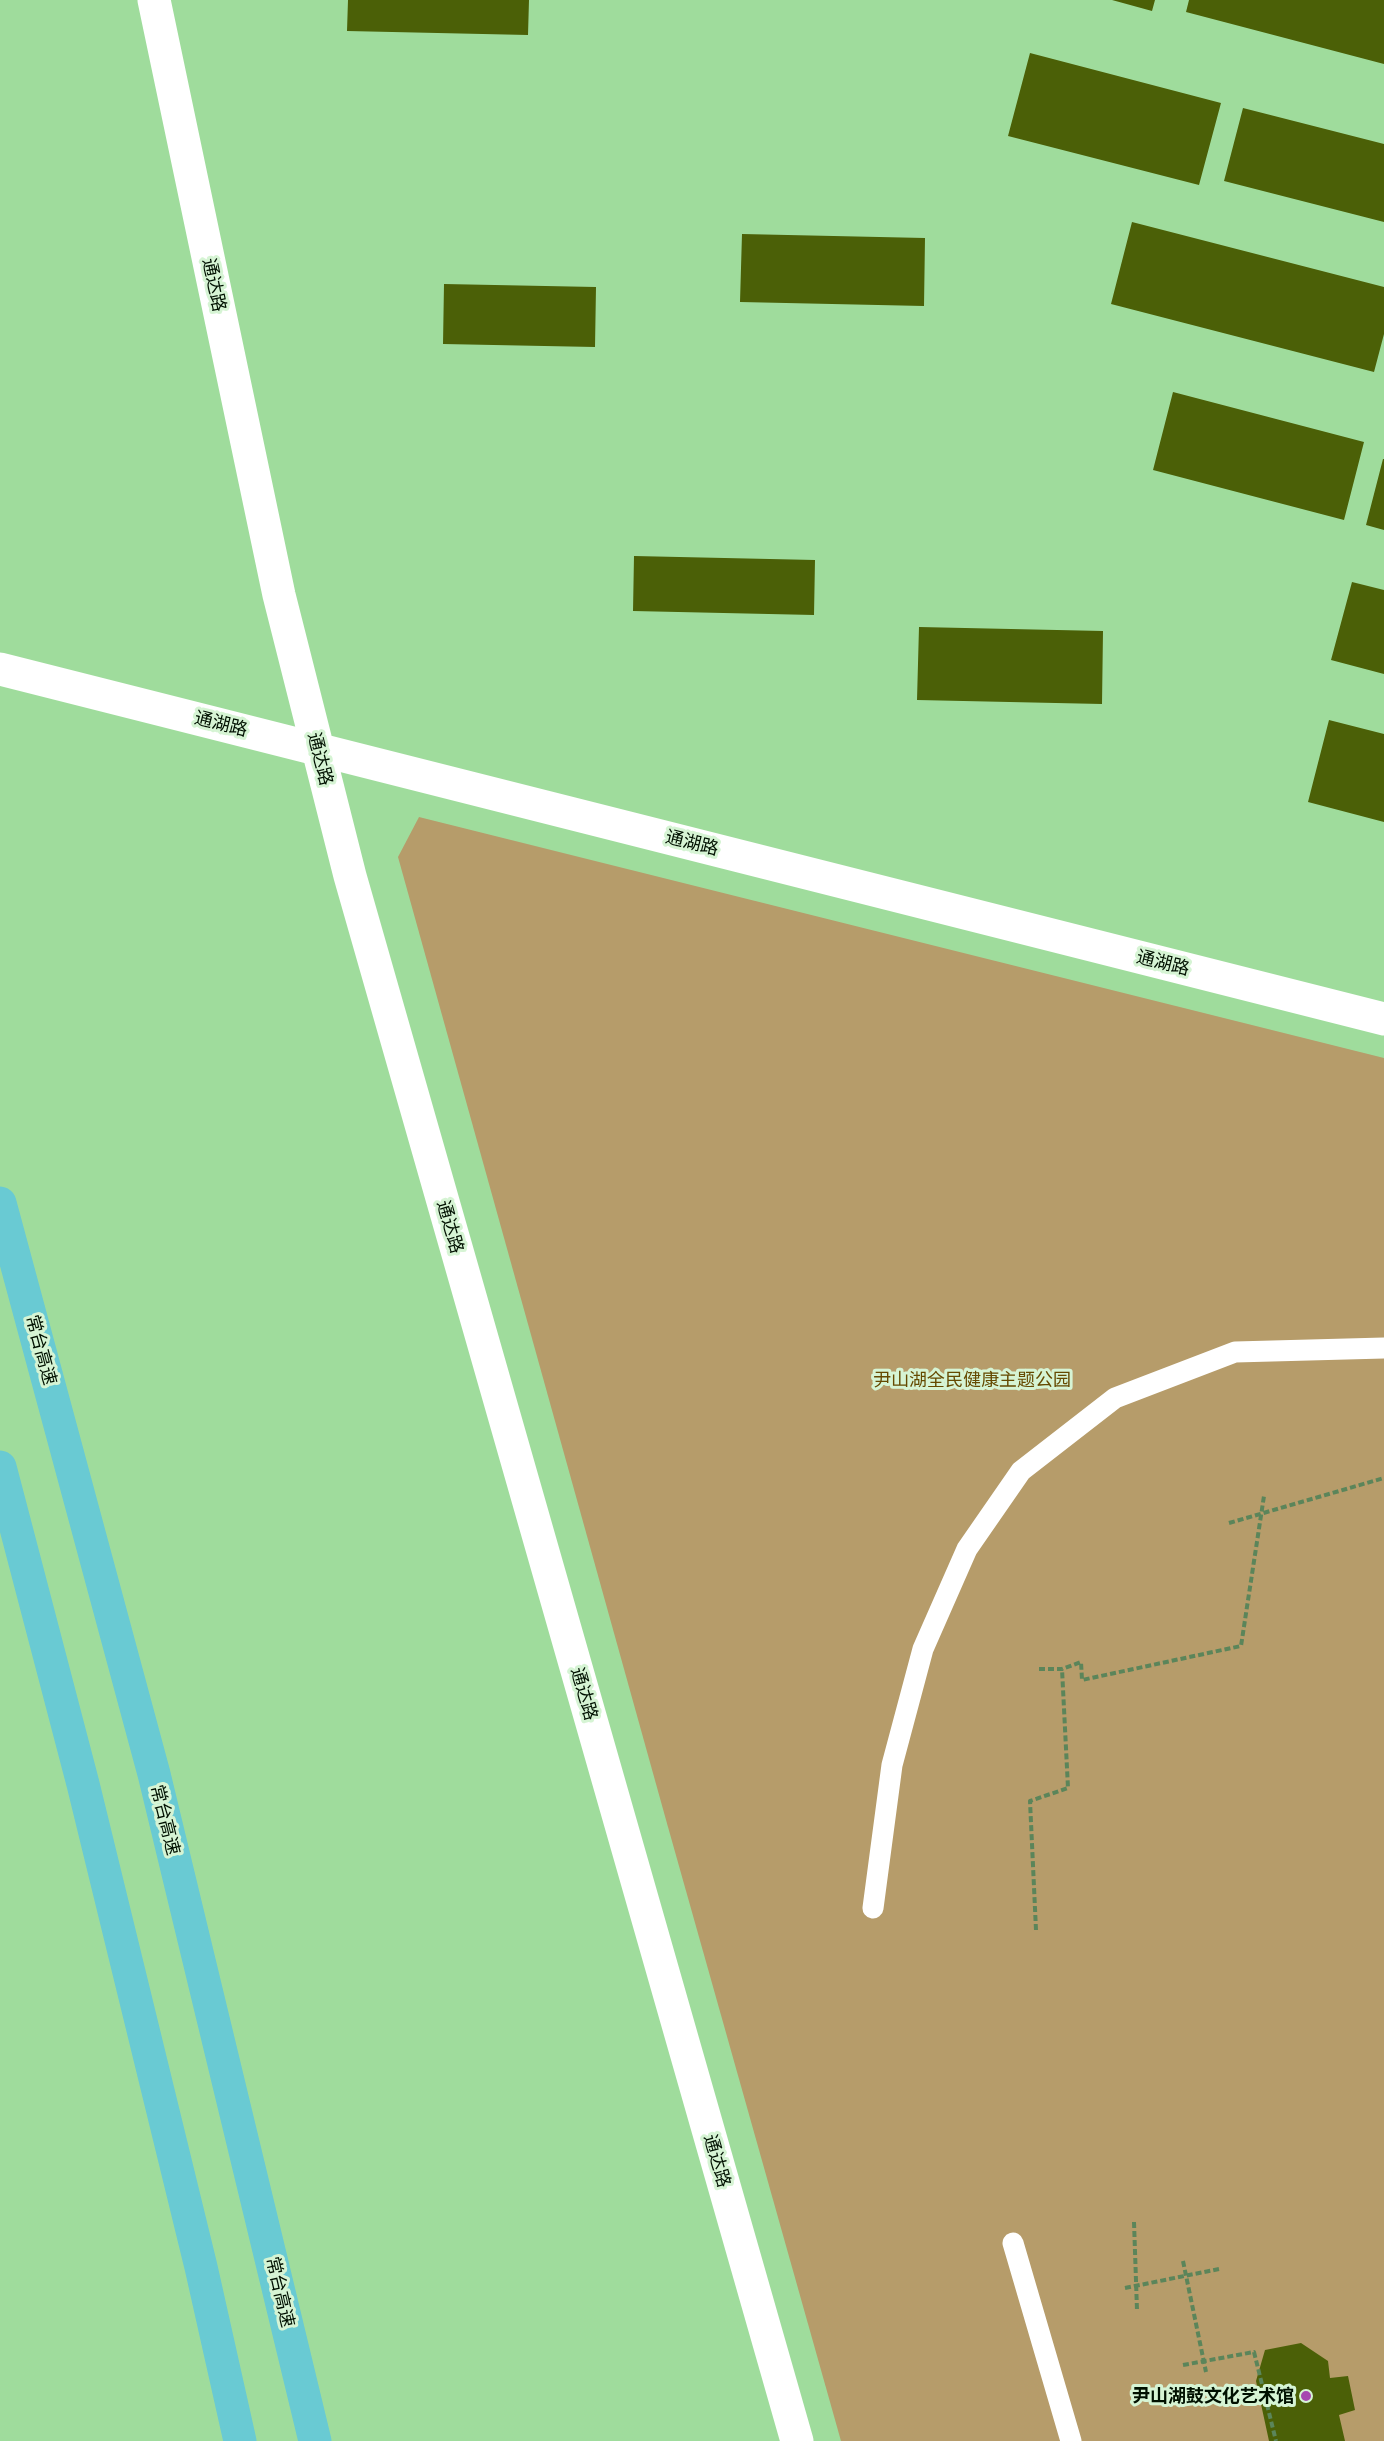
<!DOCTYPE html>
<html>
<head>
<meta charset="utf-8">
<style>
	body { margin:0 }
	canvas { display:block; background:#9fdc9c }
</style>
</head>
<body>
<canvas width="1384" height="2441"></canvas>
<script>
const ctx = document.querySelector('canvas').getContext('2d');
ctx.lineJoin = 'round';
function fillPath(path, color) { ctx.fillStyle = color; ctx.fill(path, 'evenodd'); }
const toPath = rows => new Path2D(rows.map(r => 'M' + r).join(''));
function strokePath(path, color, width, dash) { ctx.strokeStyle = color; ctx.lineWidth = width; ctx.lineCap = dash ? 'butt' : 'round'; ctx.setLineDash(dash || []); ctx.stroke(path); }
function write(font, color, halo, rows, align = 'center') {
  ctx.font = font + ' "Asap Condensed","Noto Sans SC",sans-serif'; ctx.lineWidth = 6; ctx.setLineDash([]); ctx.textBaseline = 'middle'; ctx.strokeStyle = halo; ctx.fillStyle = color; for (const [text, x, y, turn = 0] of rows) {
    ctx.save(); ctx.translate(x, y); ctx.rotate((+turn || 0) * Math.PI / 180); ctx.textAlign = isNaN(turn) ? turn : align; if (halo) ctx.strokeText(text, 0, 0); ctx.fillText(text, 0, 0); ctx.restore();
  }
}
const green = toPath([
	[419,817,1384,1058,1384,2441,841,2441,668,1827,398,857]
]);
const building = toPath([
	[348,0,529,0,528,35,347,31],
	[1112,0,1155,0,1152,11],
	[1189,0,1384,0,1384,64,1186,12],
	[1030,53,1221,103,1199,185,1008,136],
	[1243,108,1384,144,1384,222,1224,181],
	[1132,222,1384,287,1384,334,1374,372,1111,304],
	[742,234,925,238,924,306,740,302],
	[444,284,596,287,595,347,443,344],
	[1173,392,1364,442,1344,520,1153,470],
	[1383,459,1384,459,1384,530,1366,525],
	[634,556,815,560,814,615,633,611],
	[1352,582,1384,590,1384,674,1331,660],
	[919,627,1103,631,1102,704,917,700],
	[1329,720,1384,734,1384,822,1308,802],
	[1301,2343,1328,2361,1330,2378,1348,2376,1355,2410,1339,2415,1345,2441,1269,2441,1256,2381,1265,2350]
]);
const path = toPath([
	[1229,1523,1384,1478],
	[1039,1669,1062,1669,1081,1662,1082,1680,1241,1646,1264,1496],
	[1036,1930,1030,1801,1068,1788,1062,1669],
	[1134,2222,1137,2310],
	[1183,2261,1206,2372],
	[1125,2288,1219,2269],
	[1183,2365,1254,2352,1276,2441]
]);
const lane = toPath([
	[873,1908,892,1765,923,1649,967,1549,1021,1471,1115,1398,1235,1352,1384,1348],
	[1013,2243,1071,2441]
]);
const secondary = toPath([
	[154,0,279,595,350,876,797,2441],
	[0,669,1384,1019]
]);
const highway = toPath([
	[0,1203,154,1774,315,2441],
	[0,1467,83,1784,201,2267,240,2441]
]);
const markers = [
	[1306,2396,6,"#a647b0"]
];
const streetNames = [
	["通达路",214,285,78],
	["通湖路",221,724,14],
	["通达路",320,759,76],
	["通湖路",692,843,14],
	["通湖路",1163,963,14],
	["通达路",450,1227,74],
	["常台高速",41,1350,75],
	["通达路",584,1694,74],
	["常台高速",165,1820,76],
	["通达路",717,2161,74],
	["常台高速",280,2292,77]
];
const parkNames = [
	["尹山湖全民健康主题公园",972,1380]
];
const poiNames = [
	["尹山湖鼓文化艺术馆",1294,2396]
];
fillPath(green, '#b69c6a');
fillPath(building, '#4b6007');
strokePath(path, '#5b855a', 4, [6, 3]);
strokePath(lane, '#fff', 21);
strokePath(secondary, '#fff', 33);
strokePath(highway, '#69cad3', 33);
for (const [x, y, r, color] of markers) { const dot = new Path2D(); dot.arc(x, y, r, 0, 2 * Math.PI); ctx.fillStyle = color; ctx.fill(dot); strokePath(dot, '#d6f4d4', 2); }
write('18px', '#001000', '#d6f4d4', streetNames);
write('18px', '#654900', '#d6f4d4', parkNames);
write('bold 18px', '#001000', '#d6f4d4', poiNames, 'right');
</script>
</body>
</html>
